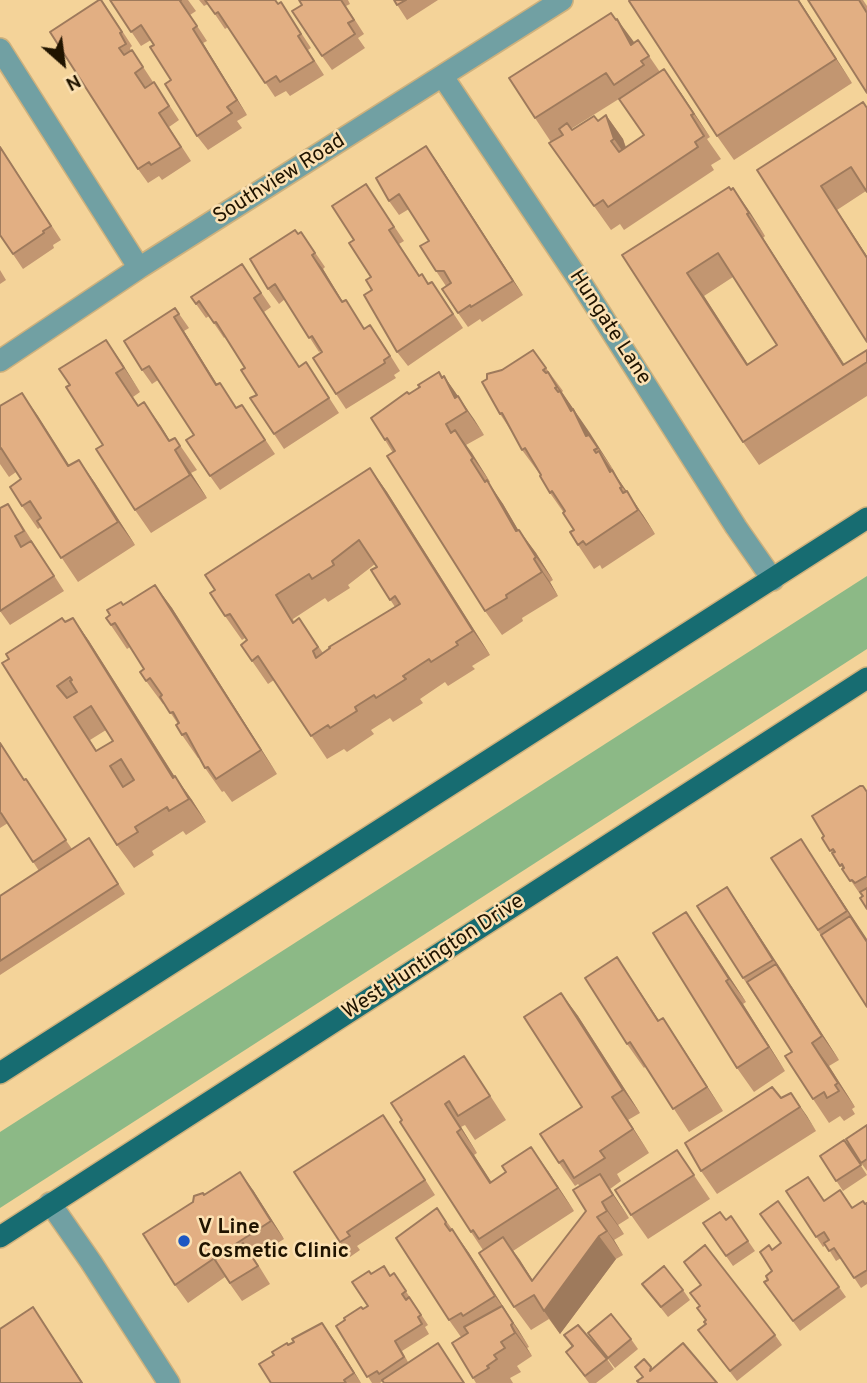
<!DOCTYPE html>
<html>
<head>
<meta charset="utf-8">
<style>
	body { margin:0 }
	#map { position:relative; width:867px; height:1383px; overflow:hidden; background:#f4d399; font-family:Overpass,sans-serif }
	canvas { display:block }
	.north { position:absolute; left:28px; top:28px; width:70px; height:70px; -webkit-text-stroke:5px #fce1b3; paint-order:stroke; rotate:152deg; font-size:19px; font-weight:700; line-height:28px; text-align:center; color:#201400 }
	.north::after { content:''; display:block; margin:auto; width:24px; height:32px; background:#201400; clip-path:polygon(50% 0,100% 100%,50% 72%,0 100%) }
</style>
</head>
<body>
<div id="map">
<canvas width="867" height="1383"></canvas>
<div class="north">N</div>
</div>
<script>
const ctx = document.querySelector('canvas').getContext('2d');
ctx.lineJoin = 'round';
function fillPath(path, color) { ctx.fillStyle = color; ctx.fill(path, 'evenodd'); }
const toPath = rows => new Path2D(rows.map(r => 'M' + r).join(''));
function strokePath(path, color, width, dash) { ctx.strokeStyle = color; ctx.lineWidth = width; ctx.lineCap = dash ? 'butt' : 'round'; ctx.setLineDash(dash || []); ctx.stroke(path); }
function write(font, color, halo, rows, align = 'center') {
  ctx.font = font + ' Overpass,sans-serif'; ctx.lineWidth = 5; ctx.setLineDash([]); ctx.textBaseline = 'middle'; ctx.strokeStyle = halo; ctx.fillStyle = color; for (const [text, x, y, turn = 0] of rows) {
    ctx.save(); ctx.translate(x, y); ctx.rotate((+turn || 0) * Math.PI / 180); ctx.textAlign = isNaN(turn) ? turn : align; if (halo) ctx.strokeText(text, 0, 0); ctx.fillText(text, 0, 0); ctx.restore();
  }
}
const green = toPath([
	[867,576,867,649,0,1208,0,1132]
]);
const minor = toPath([
	[0,49,139,268],
	[443,77,581,283,736,527,773,580],
	[0,361,139,268,562,0],
	[50,1203,91,1262,169,1383]
]);
const primary = toPath([
	[0,1073,867,518],
	[0,1237,867,678]
]);
const wall = toPath([
	[102,0,132,46,130,48,131,51,132,50,153,82,145,87,164,97,179,120,169,127,191,161,162,180,159,176,148,183,138,169],
	[110,0,188,0,196,11,190,15,207,41,203,43,247,115,237,121,242,128,208,150,197,136,154,45,151,40,141,46],
	[199,0,276,0,278,4,281,2,311,48,308,50,324,75,290,96,286,91,275,97,228,27,225,29,208,4,204,6],
	[299,0,348,0,350,4,346,6,364,34,358,38,365,48,332,70,322,56,302,5],
	[394,0,438,0,407,20],
	[799,0,852,83,734,160,717,136],
	[808,0,863,0,867,6,867,93],
	[638,40,660,72,681,93,710,137,707,139,721,159,711,165,714,170,624,230,620,224,611,230,549,143,551,142,535,118],
	[622,97,644,135,626,147,623,139,606,115,598,121,572,130,571,129],
	[867,107,866,191,837,210,867,256,867,342,757,170],
	[0,146,61,240,53,245,54,248,23,269,0,235],
	[436,160,523,295,482,322,480,319,468,327,458,313,446,286,436,271,429,241,409,209,399,215,389,201],
	[733,188,765,236,763,238,844,365,867,350,867,396,759,465,743,442,622,255],
	[733,277,777,345,748,364,704,296],
	[376,199,404,241,399,244,420,276,422,274,429,284,442,296,463,328,408,366,397,352,372,290,371,277,354,240],
	[301,232,325,267,323,269,343,302,346,300,364,328,380,339,400,371,394,375,396,378,346,409,336,394,321,351,319,352,285,299,279,304,268,289,298,234],
	[0,270,6,280,0,284],
	[252,279,271,307,264,312,299,367,306,362,339,413,284,449,274,434,245,368,225,337,224,338,209,316,206,318,191,297],
	[175,308,189,328,184,331,217,384,237,408,242,405,275,454,220,490,210,476,194,435,158,380,152,384,142,370],
	[106,340,140,392,133,397,139,406,144,402,170,441,175,438,197,470,191,473,207,498,151,533,135,510,103,445,70,385],
	[546,368,563,391,562,392,614,471,618,479,643,515,655,534,602,569,600,565,594,569,578,545,574,530,564,513,550,493,540,473,539,473,522,450,514,435,500,414],
	[444,376,484,435,466,445,490,482,488,483,503,504,518,530,519,530,536,553,553,580,550,582,558,596,522,618,523,621,502,635,485,611,393,453,385,440,409,394],
	[22,393,69,466,79,460,95,483,135,545,78,582,41,527,38,529,22,506,21,479,16,472,9,477,0,464,0,406],
	[370,468,387,492,490,655,472,666,475,669,448,686,445,682,420,699,423,703,393,722,390,718,371,730,374,734,347,752,344,749,327,759,274,680,268,684,252,661,247,640,245,638,242,640,225,616],
	[375,564,377,567,371,570,395,607,323,653,299,618,294,622,293,619,325,598,328,602,350,588,348,585],
	[0,507,18,519,64,591,10,625,0,611],
	[155,585,172,608,277,774,232,802,224,791,222,792,205,768,200,758,198,758,182,735,178,724,164,703,163,704,146,681,144,669,130,647,127,649,106,618],
	[73,618,89,641,175,777,192,800,206,822,186,835,183,831,152,851,154,855,134,868,117,845,2,663],
	[106,730,113,741,97,751,90,740],
	[0,742,24,780,72,849,96,848,125,894,0,975,0,896,39,871,8,823,0,828],
	[867,791,867,909,862,897,822,838],
	[771,858,817,863,867,940,867,1007],
	[727,887,743,911,839,1060,829,1066,855,1107,852,1109,855,1114,844,1121,840,1116,829,1123,813,1099,792,1052,743,978],
	[702,935,746,1002,743,1004,785,1071,754,1092,737,1068],
	[633,981,659,1021,663,1018,679,1042,723,1111,689,1132,646,1066,644,1068,627,1044],
	[561,993,578,1016,640,1113,628,1120,649,1153,617,1174,621,1181,610,1189,629,1218,618,1225,624,1234,614,1240,623,1255,616,1259,560,1334,549,1319,531,1330,514,1307,483,1250,471,1232,402,1120,480,1080,506,1120,475,1140,465,1125,461,1127,477,1153,474,1155,491,1182,548,1171,574,1211,513,1251,533,1280,586,1211,580,1186,578,1184,575,1186,559,1163,582,1107],
	[791,1093,816,1131,717,1194,701,1171,781,1098],
	[867,1125,867,1171,861,1163],
	[393,1129,435,1195,357,1246,360,1250,350,1257,340,1242],
	[844,1140,867,1175,843,1191,820,1156],
	[677,1150,710,1199,648,1239,631,1215],
	[253,1190,284,1239,254,1258,270,1284,242,1301,225,1277,188,1303,175,1285,205,1195],
	[786,1191,852,1208,867,1203,867,1284,861,1288,841,1258,836,1261,826,1245,823,1247],
	[778,1201,846,1297,800,1331,764,1282,768,1280,772,1271,772,1250,781,1243],
	[437,1208,469,1253,529,1347,527,1348,532,1356,517,1366,521,1372,510,1378,513,1383,476,1383,473,1378,461,1337,449,1320],
	[731,1216,755,1251,733,1266,703,1223,726,1220],
	[684,1262,775,1335,782,1345,737,1381,698,1330,705,1325,706,1320,697,1308,700,1306,690,1293,701,1285],
	[394,1273,428,1325,425,1327,429,1334,402,1351,408,1362,380,1383,372,1383,336,1326,368,1306,371,1274,391,1275],
	[642,1284,683,1290,690,1300,668,1317],
	[588,1333,631,1339,638,1349,615,1368],
	[564,1335,607,1359,614,1369,596,1383,589,1383,566,1352,572,1347],
	[335,1341,361,1383,271,1383,289,1345]
]);
const shadedWall = toPath([
	[798,0,799,0,852,83,836,59],
	[617,19,634,42,643,60,631,45],
	[193,29,203,43,247,115,237,100],
	[664,69,681,93,710,137,694,114],
	[606,115,623,139,630,162,614,139],
	[426,146,436,160,523,295,513,281],
	[821,186,867,256,867,258],
	[733,188,750,212,765,236,749,213],
	[747,214,763,238,850,373,849,373],
	[312,255,323,269,352,317,342,302],
	[687,273,704,296,763,388,747,365],
	[174,317,184,331,226,399,216,385],
	[106,340,122,363,140,392,124,368],
	[548,372,590,433,614,471,594,442,586,436],
	[444,376,474,419,484,435,467,411,455,398],
	[22,393,38,416,85,490,68,466],
	[144,402,161,426,175,449,175,450],
	[455,430,472,453,490,482,473,458],
	[175,450,191,473,207,498,190,475],
	[599,451,643,515,655,534,621,485,610,472],
	[79,460,95,483,135,545,118,522],
	[370,468,387,492,490,655,473,631],
	[487,480,503,504,533,555,516,531],
	[519,530,536,553,553,580,536,557],
	[534,559,550,582,558,596,542,572],
	[155,585,172,608,277,774,261,750],
	[73,618,89,641,190,801,173,778],
	[175,776,192,800,206,822,189,799],
	[801,839,867,939,867,942,847,911],
	[727,887,743,911,790,983,773,960],
	[686,912,702,935,746,1002,729,979],
	[617,957,633,981,675,1045,658,1021],
	[776,964,792,987,839,1060,822,1036],
	[726,981,743,1004,785,1071,769,1047],
	[561,993,578,1016,640,1113,623,1090],
	[663,1018,679,1042,723,1111,707,1087],
	[812,1043,829,1066,855,1107,838,1083],
	[791,1093,807,1116,816,1131,800,1107],
	[612,1097,628,1120,649,1153,633,1129],
	[445,1104,461,1127,477,1153,461,1129],
	[457,1132,474,1155,507,1206,490,1183],
	[531,1147,548,1171,574,1211,558,1188],
	[240,1172,253,1190,284,1239,271,1221],
	[600,1174,616,1198,629,1218,613,1195],
	[602,1202,618,1225,624,1234,607,1211],
	[597,1217,614,1240,623,1255,607,1231],
	[452,1229,469,1253,511,1319,495,1296],
	[599,1236,616,1259,560,1334,544,1311],
	[503,1237,520,1260,548,1305,532,1281],
	[502,1306,518,1329,529,1347,513,1323],
	[33,1307,45,1325,83,1383,82,1383],
	[322,1323,335,1341,361,1383,354,1373],
	[511,1325,527,1348,532,1356,515,1333]
]);
const building = toPath([
	[99,0,101,0,122,32,120,33,126,44,119,48,124,55,132,50,143,67,135,73,145,88,154,82,169,106,159,113,181,147,151,165,149,162,138,169,50,32,99,0],
	[110,0,181,0,180,1,197,26,193,29,237,100,227,107,232,113,197,136,165,84,171,80,150,47,154,45,141,25,131,32,110,0],
	[205,0,275,0,278,4,281,2,301,34,298,36,314,61,280,82,276,76,265,83,218,12,215,14,205,0],
	[299,0,341,0,354,20,348,23,355,34,322,56,292,11,302,5,299,0],
	[394,0,406,0,397,5,394,0],
	[630,0,798,0,836,59,717,136,629,1,630,0],
	[808,0,859,0,867,13,867,93,808,0],
	[611,13,616,20,617,19,631,45,638,40,649,56,641,61,644,65,614,85,606,73,535,118,509,78,611,13],
	[664,69,694,114,691,115,704,136,695,142,698,147,608,207,603,200,594,206,549,143,563,135,559,129,567,123,572,130,594,116,598,121,606,115,614,139,611,141,619,152,644,135,619,99,664,69],
	[863,102,867,108,867,192,851,167,821,186,867,258,867,342,757,170,863,102],
	[426,146,513,281,471,307,470,305,458,313,442,289,451,283,444,271,436,271,420,246,429,241,399,194,389,201,376,178,426,146],
	[0,147,51,226,43,231,44,233,13,254,0,235,0,147],
	[366,184,394,227,389,230,419,276,422,274,428,284,432,282,453,314,397,352,364,295,372,290,366,280,371,277,349,243,354,240,332,206,366,184],
	[729,187,731,190,733,188,749,213,747,214,843,365,867,350,867,362,743,442,622,255,729,187],
	[718,253,777,345,747,365,687,273,718,253],
	[295,230,298,234,301,232,315,253,312,255,342,302,346,300,364,329,370,325,390,356,384,360,385,363,336,394,313,358,322,352,312,336,309,338,275,284,268,289,250,259,295,230],
	[242,264,261,293,254,298,299,367,306,362,329,398,274,434,250,398,257,395,241,370,245,368,216,322,214,323,199,301,196,304,191,297,242,264],
	[175,308,179,314,174,317,216,385,220,383,236,408,242,405,265,440,210,476,186,440,194,435,149,366,142,370,124,341,175,308],
	[106,340,124,368,116,373,138,406,144,402,169,441,175,438,180,446,175,450,190,475,135,510,96,449,103,445,66,387,70,385,59,369,106,340],
	[533,350,546,368,543,370,546,373,548,372,557,387,555,388,558,392,560,391,571,411,573,409,586,436,589,435,598,448,594,450,596,453,599,451,610,472,612,470,622,487,620,488,623,493,627,491,638,510,586,545,583,541,578,545,570,532,574,530,563,513,565,511,552,491,550,493,540,476,541,475,525,448,522,450,502,413,500,414,482,382,487,379,487,374,502,370,533,350],
	[439,372,442,378,444,376,455,398,458,396,467,411,446,424,451,433,455,430,473,458,471,460,485,482,487,480,516,531,519,530,536,557,534,559,542,572,506,595,507,598,485,611,387,456,395,451,387,438,385,440,371,418,407,392,409,394,420,387,418,385,439,372],
	[22,393,68,466,79,460,118,522,61,558,37,521,41,518,30,501,22,506,10,487,21,479,1,448,0,449,0,406,22,393],
	[370,468,473,631,456,642,458,645,431,662,429,659,403,676,406,679,376,698,374,695,355,707,357,711,330,728,328,725,311,736,258,656,252,661,241,645,247,640,230,614,225,616,210,593,215,590,205,575,370,468],
	[359,540,377,567,371,570,390,600,395,596,400,604,329,647,330,648,316,658,313,651,318,647,299,618,293,623,276,595,309,574,312,579,334,565,332,561,359,540],
	[8,504,24,531,15,536,21,547,31,541,54,576,0,611,0,508,8,504],
	[155,585,261,750,216,779,208,767,205,768,186,733,182,735,176,725,179,723,173,712,170,713,160,697,162,695,150,678,146,681,140,672,144,669,115,623,111,625,106,618,110,615,107,610,121,602,123,605,155,585],
	[62,618,65,622,73,618,173,778,175,776,189,799,169,811,167,807,135,827,138,832,117,845,2,663,9,659,6,654,62,618],
	[70,677,72,680,70,681,77,692,67,698,57,686,70,677],
	[91,706,113,741,96,751,74,717,91,706],
	[121,759,134,780,123,787,110,766,121,759],
	[0,743,24,780,26,779,66,840,33,862,1,813,0,813,0,743],
	[860,786,863,786,867,792,867,876,855,883,852,880,850,881,842,869,844,868,842,864,840,866,832,853,835,852,833,849,830,851,822,838,824,836,812,816,860,786],
	[89,838,118,884,0,961,0,896,89,838],
	[801,839,847,911,818,930,771,858,801,839],
	[727,887,773,960,743,978,697,906,727,887],
	[867,888,867,909,860,898,863,896,860,892,867,888],
	[686,912,729,979,726,981,769,1047,737,1068,653,933,686,912],
	[850,916,867,942,867,1007,821,935,850,916],
	[617,957,658,1021,663,1018,707,1087,673,1109,630,1042,627,1044,585,978,617,957],
	[776,964,822,1036,812,1043,838,1083,835,1085,839,1091,827,1098,824,1092,813,1099,785,1056,792,1052,747,982,776,964],
	[561,993,623,1090,612,1097,633,1129,600,1151,605,1158,574,1178,563,1160,559,1163,540,1134,582,1107,524,1017,561,993],
	[464,1056,490,1096,458,1116,449,1101,445,1104,461,1129,457,1132,490,1183,506,1172,502,1166,531,1147,558,1188,479,1239,473,1230,471,1232,400,1122,402,1120,391,1103,464,1056],
	[772,1087,781,1098,791,1093,800,1107,701,1171,685,1143,772,1087],
	[383,1115,425,1180,347,1232,350,1236,340,1242,294,1172,383,1115],
	[867,1125,867,1159,861,1163,846,1139,867,1125],
	[844,1140,861,1165,836,1181,820,1156,844,1140],
	[677,1150,694,1175,631,1215,615,1190,677,1150],
	[240,1172,271,1221,234,1245,235,1248,243,1243,258,1266,230,1283,215,1260,220,1256,219,1255,175,1285,143,1234,193,1202,194,1196,203,1193,204,1195,240,1172],
	[600,1174,613,1195,602,1202,607,1211,597,1217,607,1231,599,1236,544,1311,534,1295,514,1307,479,1253,503,1237,532,1281,586,1211,573,1190,600,1174],
	[808,1177,824,1201,840,1190,852,1208,863,1201,865,1204,867,1203,867,1270,854,1278,834,1248,829,1251,824,1243,829,1240,824,1232,816,1237,786,1191,808,1177],
	[778,1201,839,1287,793,1321,764,1282,768,1280,766,1276,772,1271,760,1252,769,1245,772,1250,781,1243,760,1214,778,1201],
	[437,1208,446,1222,445,1224,450,1231,452,1229,495,1296,463,1316,461,1313,449,1320,396,1238,437,1208],
	[720,1212,726,1220,731,1216,748,1241,726,1256,703,1223,720,1212],
	[705,1245,775,1335,730,1371,698,1330,706,1324,704,1322,706,1320,697,1308,700,1306,690,1293,701,1285,684,1262,705,1245],
	[384,1266,390,1276,394,1273,406,1291,402,1294,406,1300,409,1297,421,1315,418,1317,422,1324,395,1341,404,1357,379,1374,377,1371,367,1377,336,1326,345,1320,344,1318,361,1307,363,1309,368,1306,352,1282,369,1271,371,1274,384,1266],
	[664,1266,683,1290,661,1307,642,1284,664,1266],
	[502,1306,513,1323,511,1325,515,1333,501,1342,505,1348,494,1355,497,1359,487,1366,489,1368,473,1378,452,1343,468,1333,464,1327,502,1306],
	[33,1307,82,1383,0,1383,0,1329,33,1307],
	[611,1314,631,1339,608,1358,588,1333,611,1314],
	[322,1323,354,1373,344,1380,346,1383,271,1383,259,1364,274,1355,272,1352,287,1343,288,1345,294,1342,292,1339,322,1323],
	[578,1325,607,1359,585,1376,566,1352,573,1346,564,1335,578,1325],
	[438,1343,464,1383,384,1383,382,1380,438,1343],
	[683,1343,717,1383,639,1383,637,1381,643,1377,635,1367,644,1359,651,1367,650,1371,683,1343]
]);
const markers = [
	[184,1241,7,"#1d57c3"]
];
const streetNames = [
	["Southview Road",280,180,-32],
	["Hungate Lane",609,328,57],
	["West Huntington Drive",434,958,-33]
];
const poiNames = [
	["V Line",198,1229],
	["Cosmetic Clinic",198,1253]
];
fillPath(green, '#8cb986');
strokePath(minor, '#ceb17d', 24);
strokePath(primary, '#ceb17d', 24);
strokePath(minor, '#71a0a3', 21);
strokePath(primary, '#176c71', 21);
fillPath(wall, '#c29671');
fillPath(shadedWall, '#9e7a5c');
fillPath(building, '#e2af83');
strokePath(building, '#9e7a5c', 2);
for (const [x, y, r, color] of markers) { const dot = new Path2D(); dot.arc(x, y, r, 0, 2 * Math.PI); ctx.fillStyle = color; ctx.fill(dot); strokePath(dot, '#fce1b3', 2.5); }
write('21px', '#201400', '#fce1b3', streetNames);
write('bold 21px', '#201400', '#fce1b3', poiNames, 'left');
</script>
</body>
</html>
